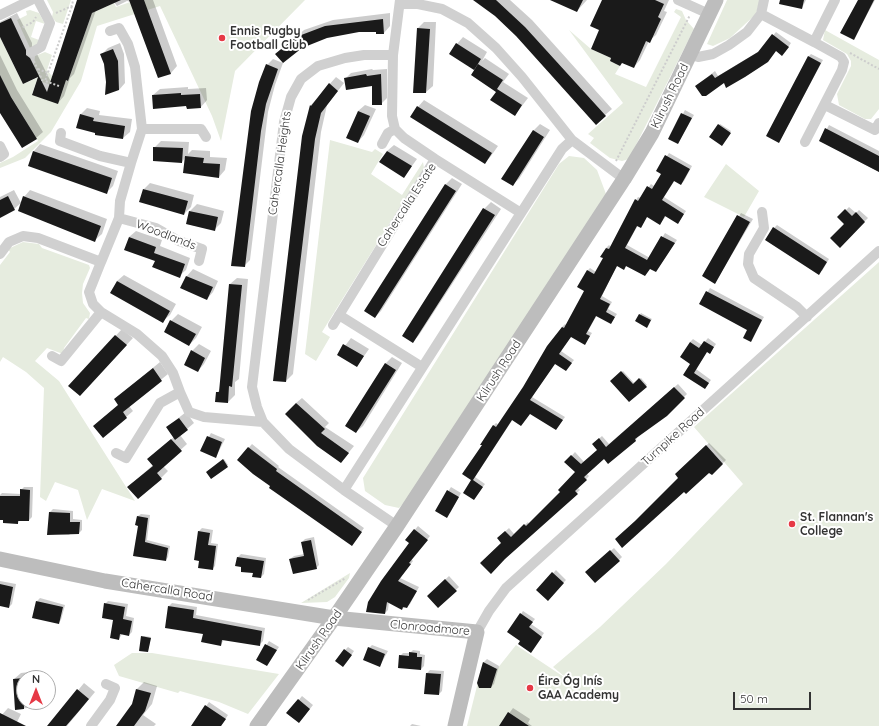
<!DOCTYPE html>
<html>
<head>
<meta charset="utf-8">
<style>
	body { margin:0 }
	#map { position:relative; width:879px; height:726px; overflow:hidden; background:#fff; font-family:Quicksand,sans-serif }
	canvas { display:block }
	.north { position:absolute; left:16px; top:670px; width:40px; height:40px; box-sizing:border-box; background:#fff; border:1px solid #adadad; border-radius:50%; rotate:0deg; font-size:11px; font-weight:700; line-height:16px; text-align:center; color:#333 }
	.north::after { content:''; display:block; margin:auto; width:14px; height:18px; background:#e63946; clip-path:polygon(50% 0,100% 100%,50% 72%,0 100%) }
	.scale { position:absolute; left:733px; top:692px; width:78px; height:18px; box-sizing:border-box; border:2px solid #333; border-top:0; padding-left:5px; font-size:12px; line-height:14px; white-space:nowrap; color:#333; -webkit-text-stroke:3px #fff; paint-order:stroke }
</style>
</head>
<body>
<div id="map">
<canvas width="879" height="726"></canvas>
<div class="north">N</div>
<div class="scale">50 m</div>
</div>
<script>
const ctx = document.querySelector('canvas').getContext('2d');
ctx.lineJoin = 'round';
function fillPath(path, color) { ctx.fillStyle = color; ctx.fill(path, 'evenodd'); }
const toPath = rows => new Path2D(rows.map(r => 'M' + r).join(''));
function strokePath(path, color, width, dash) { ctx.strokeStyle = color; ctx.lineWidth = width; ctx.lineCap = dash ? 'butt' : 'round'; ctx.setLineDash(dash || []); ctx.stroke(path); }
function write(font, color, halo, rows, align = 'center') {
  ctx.font = font + ' Quicksand,sans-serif'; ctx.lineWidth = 4; ctx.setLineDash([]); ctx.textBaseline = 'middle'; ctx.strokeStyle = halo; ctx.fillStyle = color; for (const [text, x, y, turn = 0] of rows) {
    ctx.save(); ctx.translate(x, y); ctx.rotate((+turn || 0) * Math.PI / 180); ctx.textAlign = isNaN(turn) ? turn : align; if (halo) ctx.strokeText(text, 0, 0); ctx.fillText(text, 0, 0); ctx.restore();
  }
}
const green = toPath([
	[47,0,71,0,63,24,56,22,52,17,53,12],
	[136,0,305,0,235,71,221,141,212,116,160,6,97,26,81,81,51,132,25,158,0,168,0,163,13,157,38,141,10,95,0,75,0,37,23,84,39,77,34,65,35,56,45,52,52,55,47,70,52,76,68,81,92,13,114,3,116,7],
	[37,80,63,89,45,99,32,94],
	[727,0,760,0,756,14,730,38,713,46,707,44],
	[676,9,682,11,686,20,694,29,629,159,622,161,610,158,590,143,594,138,588,134,623,103,569,30,591,49,611,58,610,61,620,66,615,74,646,87,681,17,674,12],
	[30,10,39,13,45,24,36,21,31,37,39,40,38,44,30,48,17,20,27,15,26,11],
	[825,30,879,60,879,109,871,119,865,119,839,105,837,94,851,66,851,61,847,54,823,40],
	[330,140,372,152,375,149,383,154,371,174,402,195,423,162,424,168,322,332,330,337,316,361,305,354],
	[569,156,584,158,597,170,606,194,404,503,399,508,385,505,365,491,363,478,559,164],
	[726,164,759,191,744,217,704,197],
	[23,242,39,244,42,248,89,265,90,268,83,284,82,293,83,303,90,313,89,319,86,318,64,348,63,354,47,348,35,361,59,381,135,501,102,489,87,520,78,490,55,482,46,501,40,497,44,388,26,372,3,357,0,362,0,265,10,252,8,249],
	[879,262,879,726,467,726,483,662,497,669,516,645,570,681,553,667,600,627,666,564,743,484,694,427],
	[350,573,349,578,335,597,327,602,301,603],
	[132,653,152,653,279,674,248,714,219,702,180,691,178,693,119,676,114,665]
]);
const shadow = toPath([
	[78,0,153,0,177,66,171,73,158,77,131,2,127,1,117,6,114,2,96,10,74,74,70,78,64,96,58,103,33,94,40,75,24,83,0,35,0,22,17,13,32,43,32,48,36,52,51,82],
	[475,0,510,0,532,20,612,109,605,115,496,16],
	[566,0,587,0,577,11],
	[603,0,669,0,664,11,667,12,656,35,649,41,640,60,634,67,612,58,600,30],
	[792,0,806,0,802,8],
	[858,0,875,0,854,38],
	[390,13,390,26,384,33,377,31,359,31,326,37,277,54,304,30,333,20],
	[424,22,436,22,433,86,426,92,418,28],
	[776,32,791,43,785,52,776,50,724,82,696,86,715,71,718,76,761,50],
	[463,37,487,52,482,61,485,58,509,74,503,82,528,98,515,115,477,67,474,69,457,44],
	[120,43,124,54,125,83,119,90,107,82,105,64,101,55,108,48],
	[811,54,823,60,779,142,808,57],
	[0,55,17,90,43,132,36,138,0,111],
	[273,59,283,63,275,85,268,112,250,260,244,266,267,65],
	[372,69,373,70,387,69,387,98,381,104,373,84,345,79,351,73],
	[336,77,344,83,327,105,321,132,293,374,286,381,303,136,311,105],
	[188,87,188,89,206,88,207,100,201,107,187,105,153,95,160,89],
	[424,100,498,146,491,156,485,163,418,107],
	[365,105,376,109,364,135,358,142,358,111],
	[87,108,100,111,99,115,132,119,130,132,123,138,96,135,96,132,80,115],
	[685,110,694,115,678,143,669,139],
	[540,124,550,130,519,179,512,185,503,179,534,130],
	[720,124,731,131,723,143,719,125],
	[829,125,879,151,879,172,820,141],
	[161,141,189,142,188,154,192,150,210,151,210,157,227,158,225,170,219,177,185,158,182,162,154,148],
	[40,144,118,171,113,186,106,193,29,165,34,151],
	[394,145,417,159,404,177,387,151],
	[669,153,692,166,684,181,681,184,675,180,664,197,686,211,680,220,666,216,660,224,647,216,641,226,638,225,627,245,650,258,665,233,677,240,656,271,650,268,645,275,626,266,623,269,617,265,602,296,612,302,608,309,617,314,611,323,597,315,588,331,592,333,585,344,571,336,561,351,574,360,566,370,555,363,532,397,565,417,556,429,530,413,513,419,475,477,485,484,476,496,472,480,483,445,493,426,496,423,499,425,524,387,548,347,562,327,565,324,567,326,585,290,587,271,590,268,596,272,604,258,606,248,609,245,611,247,636,200,638,197,641,198,651,184,654,186,662,174,657,171],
	[452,178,462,184,381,311,375,317,366,311,446,184],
	[150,183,194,195,191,207,184,214,144,189],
	[14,190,21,203,14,209,0,216,0,197],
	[30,190,107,219,102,234,95,240,24,197],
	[491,202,501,209,419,335,413,342,484,209],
	[197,204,224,211,221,223,214,230,187,224,190,211],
	[849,207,856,213,859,210,868,218,840,246,846,224,839,217],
	[741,213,753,219,715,283,703,276],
	[777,225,829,259,822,271,774,228],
	[136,231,162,240,160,246,190,258,186,270,179,276,129,237],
	[193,269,218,281,213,292,207,299,182,288,187,276],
	[124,275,176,304,170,315,163,321,117,281],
	[237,278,248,279,239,379,235,382,235,395,228,402,217,393,220,389,230,284],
	[710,288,764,317,751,340,749,330,700,304],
	[641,313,652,319,647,327,636,321],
	[178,314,202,327,196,338,189,345,165,332,171,321],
	[122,329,133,338,86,388,69,386],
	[351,338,369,349,357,366,338,355],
	[708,338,716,344,710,353,707,351,696,369,711,380,705,388,684,375,691,364,690,342,693,339,702,345],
	[199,344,211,351,204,364,198,371,192,351],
	[392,357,402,363,363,426,356,432,347,426,386,363],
	[160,362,168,374,129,406,133,411,103,437,119,404,115,399],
	[623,371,634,383,641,378,647,385,629,401,611,381],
	[678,384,687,394,666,415,638,436,636,440,618,455,604,458,586,473,589,476,578,488,580,490,506,557,502,543,498,538,509,528,514,534,528,522,529,524,561,492,576,472,566,462,575,452,584,462,598,450,593,444,602,436,609,444],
	[302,398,329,423,325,427,354,446,341,462,296,403],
	[186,412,194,423,180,435,187,444,163,466,168,471,161,478,135,481,153,465,155,453,174,437,167,427],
	[211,433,225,439,216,457,201,451],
	[709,443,726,460,712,474,710,471,684,491,639,518,680,478,676,474],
	[252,444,279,466,278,467,364,528,355,541,272,486,238,460],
	[224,459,228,465,211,478,208,471],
	[24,487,33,487,32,517,29,520,20,520,18,523,0,519,0,495,2,493,21,494,21,490],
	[451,487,461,493,450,513,436,510],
	[53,509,73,511,73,519,82,520,82,530,79,533,71,533,69,535,49,534,50,512],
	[141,514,150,515,147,540,170,546,168,557,166,560,134,556,139,525,138,516],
	[418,526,430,536,411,559,413,561,400,578,419,587,410,604,402,609,389,602,388,610,385,613,368,611,410,543,406,540],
	[202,528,213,530,211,543,218,544,215,566,212,569,200,560,199,531],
	[314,537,319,565,316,568,290,559,294,556,304,554,302,542,305,539],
	[614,548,622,557,619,560,590,569],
	[241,554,266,558,264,574,261,577,243,566,238,557],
	[556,570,566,580,548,599,537,590],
	[449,576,459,587,438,606,428,596],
	[0,581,16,584,12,604,9,607,0,605],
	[40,598,65,605,61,620,58,623,37,601],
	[108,601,128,604,126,616,134,618,132,632,129,635,122,634,119,639,114,619,105,604],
	[172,603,197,607,196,615,265,628,263,641,260,644,224,639,221,645,169,606],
	[523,611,535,619,531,624,544,633,533,649,522,641,521,614],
	[144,636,151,637,148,651,142,637],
	[269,641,279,647,267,665,258,659],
	[372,645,388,651,380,666,369,648],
	[348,647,354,651,346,663,345,650],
	[413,650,420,651,420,654,425,655,424,666,421,669,400,656,403,653,410,653],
	[487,659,499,666,494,684,491,687,478,683,484,662],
	[430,670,444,671,442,691,439,694,425,693,427,673],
	[38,671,38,678,24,678,24,702,34,702,28,708,16,709,14,679,21,673],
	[144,682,157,686,152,704,143,715,156,724,154,726,117,726,133,704,137,689],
	[84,683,95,692,67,726,49,726],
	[302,696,313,705,302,719,288,713],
	[209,702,228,715,221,726,192,726],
	[8,708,21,714,15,726,0,726,0,717],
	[513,708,530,719,528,723,532,726,500,726],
	[412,724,421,726,410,726]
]);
const building = toPath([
	[77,0,121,0,92,13,68,81,66,80,58,104,32,95,38,77,23,84,0,37,0,23,11,18,26,50,26,55,30,58,47,92],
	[129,0,144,0,171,74,158,78],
	[473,0,496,0,525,27,606,116,596,125,516,36,495,16],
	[550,0,583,0,577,12],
	[602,0,655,0,664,4,658,17,661,19,650,43,646,41,634,68,622,63,620,66,610,61,611,58,591,49,599,30,590,26],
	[780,0,804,0,802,9,779,4],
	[858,0,874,0,854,40,840,33],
	[383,19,384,34,376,34,376,32,359,32,327,38,302,48,283,63,275,54,296,37,325,26],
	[417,28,430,29,426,93,413,93],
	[772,34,789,47,782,56,776,51,768,62,745,77,726,88,724,83,706,96,702,96,695,86,712,74,715,78,758,52],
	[456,43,481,59,474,70,449,54],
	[113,49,118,61,119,90,105,95,106,82,104,64,100,54],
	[808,56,821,63,779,143,766,136],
	[266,64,278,69,266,104,261,131,245,267,231,266,251,111,259,82],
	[478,64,503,80,497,89,522,105,515,116,490,100,496,92,471,75],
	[366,74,367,76,381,74,382,105,372,105,372,86,346,90,344,78],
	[0,75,11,97,37,139,22,148,0,113],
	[329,83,338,91,321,113,315,139,286,382,273,381,302,136,310,105,311,106],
	[181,93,181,95,200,94,201,108,187,109,186,106,153,109,152,95],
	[417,106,492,153,485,164,410,117],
	[358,111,370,116,358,143,346,138],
	[681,113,692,118,678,144,668,139],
	[80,114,94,118,93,121,125,126,123,139,95,135,95,133,76,128],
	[718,124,731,133,722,146,709,137],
	[825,128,879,156,879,172,819,141],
	[533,130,544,137,513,186,501,179],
	[153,147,183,148,182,163,153,161],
	[33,151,112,178,107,194,28,166],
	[387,151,412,166,404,178,379,162],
	[665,155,690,169,681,185,674,181,662,200,684,214,678,224,665,216,660,225,647,217,641,228,637,226,625,248,647,260,661,236,675,243,656,272,650,269,645,276,626,266,624,270,617,266,600,299,610,304,606,312,615,317,611,324,596,316,586,334,590,336,585,345,571,337,559,354,572,363,566,371,555,364,530,400,563,420,556,430,530,414,521,426,512,420,473,480,483,487,474,500,463,493,471,480,462,474,482,445,480,445,493,425,496,427,523,387,547,346,562,327,564,328,584,291,577,287,587,270,594,274,603,258,600,257,606,248,609,249,635,199,638,201,647,186,652,189,661,174,656,171],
	[185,156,204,158,203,163,220,164,219,178,183,173],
	[445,184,456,191,375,318,364,311],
	[143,189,188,201,184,215,139,202],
	[8,196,15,210,0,218,0,200],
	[23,196,101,226,95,242,18,211],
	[483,208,495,215,413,343,402,336],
	[845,209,852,216,856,212,865,222,840,248,830,238,844,224,837,217],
	[189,211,218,217,215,231,186,224],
	[737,215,750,222,715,284,702,276],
	[773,227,827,262,819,275,765,240],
	[129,237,156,247,154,253,185,264,180,278,152,267,155,261,124,250],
	[186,276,213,287,207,300,180,288],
	[117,281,170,311,163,323,110,293],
	[229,284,242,285,232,387,229,386,228,403,215,402,216,392,219,392],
	[706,291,762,320,751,342,743,338,747,330,699,304],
	[639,314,651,320,647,328,635,321],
	[170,320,196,334,189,346,164,332],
	[115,335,127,345,80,396,68,386],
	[704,341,714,347,710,354,707,352,694,373,709,383,705,389,683,375,690,364,680,357,690,342,699,348],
	[343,344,364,356,357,367,337,355],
	[191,350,205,358,198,372,184,365],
	[385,363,396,370,356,433,345,426],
	[153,368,162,381,123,412,127,418,103,438,93,426,118,405,114,399],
	[621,371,633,384,639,378,647,387,629,402,610,381],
	[674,387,685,398,667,416,635,439,636,441,608,464,604,459,584,477,587,480,575,491,578,494,505,559,491,574,480,563,501,543,497,538,505,531,511,537,524,524,526,526,560,492,558,490,575,472,564,462,571,455,581,464,597,450,592,444,599,438,606,447],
	[296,403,325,429,321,433,349,453,341,463,317,446,285,414],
	[179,418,188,430,175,440,166,427],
	[207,436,222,442,216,458,200,451],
	[171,439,182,451,157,473,162,479,138,499,127,487,153,466,147,459],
	[706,445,723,464,712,475,709,473,686,494,684,492,622,548,615,539,635,521,678,478,675,474],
	[248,447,277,469,276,471,362,532,352,546,269,488,270,486,253,474,237,460],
	[223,459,228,467,211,479,206,472],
	[20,489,30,490,29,521,18,521,18,524,3,523,3,520,0,520,0,496,20,496],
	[447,490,459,497,447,518,435,511],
	[49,512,70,513,70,522,80,522,79,534,47,535],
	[137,516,148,518,145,542,168,548,166,561,133,556,138,526,135,525],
	[414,529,428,540,409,563,411,564,398,581,417,591,407,608,403,607,402,610,387,602,385,614,366,612,368,602,381,581,409,543,405,540],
	[198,531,210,533,208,545,216,546,213,570,198,568,199,561,194,560],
	[311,540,317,569,293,574,289,559,304,556,301,542],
	[610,550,620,561,595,583,585,572],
	[237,557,264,561,261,578,252,577,253,573,241,572,241,567,235,566],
	[552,572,564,583,548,601,536,590],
	[445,579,457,591,438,608,427,596],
	[0,584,13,587,9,608,0,606],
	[36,601,63,607,59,624,32,618],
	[104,603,125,607,123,619,132,621,129,636,120,634,119,640,110,638,113,620,102,618],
	[168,606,194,610,193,618,262,631,260,646,222,640,221,646,201,642,203,634,165,628],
	[520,613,533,622,529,627,542,637,531,653,518,644,520,641,507,632],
	[141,636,151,638,148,652,139,651],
	[265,644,277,650,267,666,256,660],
	[368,647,385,654,380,667,363,660],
	[344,649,352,655,343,667,335,661],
	[409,652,417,653,417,657,422,657,421,670,398,668,399,655,409,656],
	[483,662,497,669,491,688,479,688,477,683],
	[426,673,441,674,439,695,424,694],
	[24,678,24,709,15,710,13,679],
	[77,689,89,699,79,711,66,726,47,726],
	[136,689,151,693,145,711,134,726,116,726,132,704],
	[298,699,310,709,299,723,286,713],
	[205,705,226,719,221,726,191,726],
	[508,712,529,726,499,726],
	[0,713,26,726,0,726]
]);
const path = toPath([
	[56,13,72,6,73,0],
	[13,18,27,45],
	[19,29,33,22,36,17],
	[850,53,879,69],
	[34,61,42,80,45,81],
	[38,69,48,73],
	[59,86,45,81,72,6],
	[616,161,690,15],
	[308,600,346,578]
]);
const street = toPath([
	[678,0,709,14],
	[400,4,418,4,442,9,468,23,496,48,522,77,572,140,624,179],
	[761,14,814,42,835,0],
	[0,15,31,0],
	[110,31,119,28,128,44,135,67,142,129,131,163],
	[32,52,41,47,50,23,38,0],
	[393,55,400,0],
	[690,55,698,57,713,54,729,45,747,32,761,14,764,0],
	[825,105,875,130,879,123],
	[142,129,201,129,206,137],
	[61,133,60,141,100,156,131,163,120,201,119,218],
	[805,142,842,70,844,62,841,57,814,42],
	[382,144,388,133,395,129],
	[0,146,4,154,0,157],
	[762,212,764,228,749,254,748,264,754,278,797,307,807,317],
	[521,213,562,149,572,140],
	[0,254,9,242,23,236,38,238,101,262,89,292,93,304,101,312],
	[101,262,119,218,156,228,179,241,202,249,199,261],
	[339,315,422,367],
	[333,325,435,159],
	[52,356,61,361,101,312,137,334,162,356,173,373,180,392,160,403,126,458,116,453],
	[180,392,189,412,204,417,263,422],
	[344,490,521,213,435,159,404,138,395,129,392,116,393,55,364,55,345,58,318,66,301,79,291,97,284,122,252,387,257,407,263,422,289,449,344,490,397,526],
	[477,632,489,611,506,588,879,251],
	[91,726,110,700,115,688,106,684]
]);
const secondary = toPath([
	[0,559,105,581,334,618,477,632,455,726],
	[257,726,334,618,397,526,624,179,652,133,716,0]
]);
const markers = [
	[222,38,4,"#e63946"],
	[792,524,4,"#e63946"],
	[530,688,4,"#e63946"]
];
const poiNames = [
	["Ennis Rugby",230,31],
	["Football Club",230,45],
	["St. Flannan's",800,517],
	["College",800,531],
	["Éire Óg Inís",538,681],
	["GAA Academy",538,695]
];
const streetNames = [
	["Kilrush Road",670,96,-64],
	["Cahercalla Heights",280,163,-82],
	["Cahercalla Estate",407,205,-57],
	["Woodlands",166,235,21],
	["Kilrush Road",499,371,-57],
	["Turnpike Road",673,437,-42],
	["Cahercalla Road",167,590,9],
	["Clonroadmore",430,628,5],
	["Kilrush Road",319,640,-55]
];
fillPath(green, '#e6ecdf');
fillPath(shadow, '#0003');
fillPath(building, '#1a1a1a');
strokePath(path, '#cdcdcd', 2, [2, 2]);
strokePath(street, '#d0d0d0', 10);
strokePath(secondary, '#bdbdbd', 15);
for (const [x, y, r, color] of markers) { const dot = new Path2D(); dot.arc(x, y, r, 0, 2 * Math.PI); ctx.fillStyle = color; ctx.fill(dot); strokePath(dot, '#fff', 1.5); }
write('bold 12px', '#333', '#fff', poiNames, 'left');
write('12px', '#333', '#fff', streetNames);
</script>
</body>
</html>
